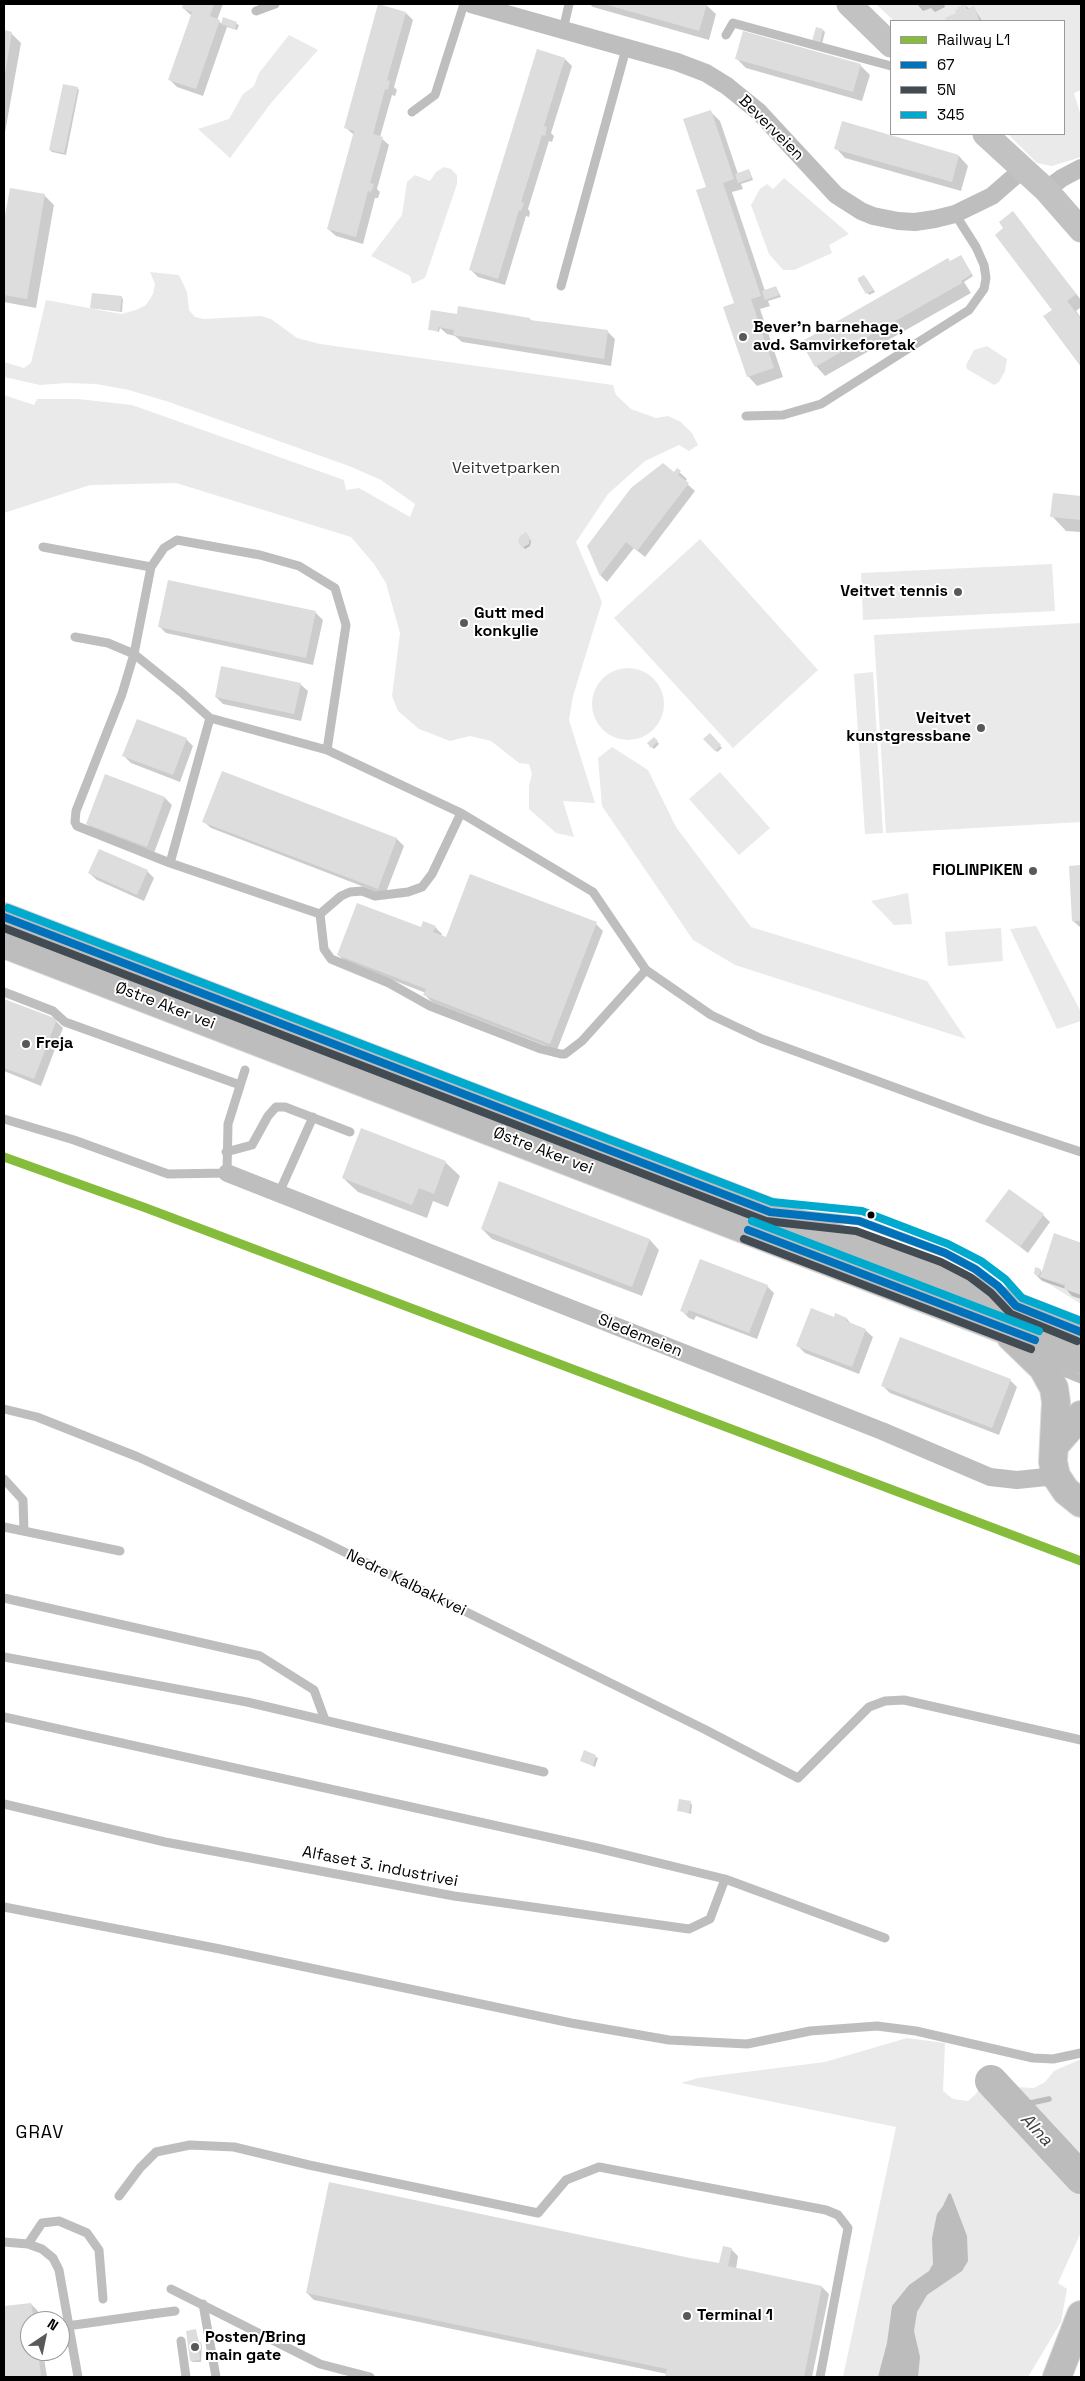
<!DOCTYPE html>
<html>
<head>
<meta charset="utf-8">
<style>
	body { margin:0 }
	#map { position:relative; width:1085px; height:2381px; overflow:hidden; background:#fff; font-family:"Space Grotesk",sans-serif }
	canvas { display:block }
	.frame { position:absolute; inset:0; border:5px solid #000; pointer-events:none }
	.legend { position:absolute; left:890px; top:20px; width:175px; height:115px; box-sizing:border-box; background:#fff; border:1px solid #999; margin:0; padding:6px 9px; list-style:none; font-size:15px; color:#000 }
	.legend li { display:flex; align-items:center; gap:10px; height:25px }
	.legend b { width:25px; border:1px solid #999 }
	.north { position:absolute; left:20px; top:2311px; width:50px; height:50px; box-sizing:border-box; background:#fff; border:1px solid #999; border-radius:50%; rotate:34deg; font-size:14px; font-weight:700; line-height:20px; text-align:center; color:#000 }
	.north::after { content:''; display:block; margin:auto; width:18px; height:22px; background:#595959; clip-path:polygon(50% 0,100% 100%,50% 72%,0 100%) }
</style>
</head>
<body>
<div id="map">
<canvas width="1085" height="2381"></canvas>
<div class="frame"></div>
<ul class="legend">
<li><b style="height:6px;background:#86bc3c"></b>Railway L1</li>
<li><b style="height:6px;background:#0072bc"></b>67</li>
<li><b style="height:6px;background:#424a52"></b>5N</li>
<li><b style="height:6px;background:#00a9ce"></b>345</li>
</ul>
<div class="north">N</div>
</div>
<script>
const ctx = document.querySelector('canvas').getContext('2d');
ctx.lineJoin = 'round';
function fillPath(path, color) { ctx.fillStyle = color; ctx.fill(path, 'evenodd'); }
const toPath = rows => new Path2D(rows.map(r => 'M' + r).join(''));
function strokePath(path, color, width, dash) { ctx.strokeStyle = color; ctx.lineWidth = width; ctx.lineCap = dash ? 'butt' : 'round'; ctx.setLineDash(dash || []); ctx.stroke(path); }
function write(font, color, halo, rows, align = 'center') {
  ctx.font = font + ' "Space Grotesk",sans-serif'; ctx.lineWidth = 4; ctx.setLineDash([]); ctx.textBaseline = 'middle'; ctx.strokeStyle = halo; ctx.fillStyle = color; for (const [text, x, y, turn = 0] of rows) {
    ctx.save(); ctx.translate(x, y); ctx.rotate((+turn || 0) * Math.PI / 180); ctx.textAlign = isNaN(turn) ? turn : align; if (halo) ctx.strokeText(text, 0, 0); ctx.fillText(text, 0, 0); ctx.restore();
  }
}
const green = toPath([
	[876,4,1081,4,1081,90,1074,93,1081,116,1081,157,1052,166,1037,163,1008,134,1064,134,1064,21,894,21],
	[289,35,318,50,271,103,230,158,198,129,229,119,243,94,254,86,259,73],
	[444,167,451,169,457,175,457,184,425,278,412,284,410,276,371,256,402,215,407,182,415,175,430,181,436,172],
	[784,178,849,234,829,245,832,253,794,270,783,270,769,254,751,205,760,189,767,184,773,189],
	[150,272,179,275,187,292,189,310,195,317,204,319,261,316,271,319,297,338,320,344,613,385,616,395,631,409,656,418,668,416,681,422,692,433,698,445,689,451,679,445,645,461,608,494,576,542,602,602,573,696,569,720,595,803,563,801,574,837,556,833,529,809,529,786,532,774,529,764,519,763,491,741,470,736,450,741,419,729,398,711,392,696,400,633,386,583,374,564,351,537,176,483,90,485,4,513,4,395,34,405,37,399,78,399,132,405,344,480,346,490,359,488,410,517,415,504,381,480,349,466,169,402,129,390,96,384,66,383,40,385,4,377,4,362,24,368,31,363,46,300,121,314,136,310,146,305,153,294,155,284],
	[987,346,1007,359,1005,371,999,382,994,385,967,369,966,365,974,350],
	[700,539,818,670,733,748,614,618],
	[1052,564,1055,611,863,620,861,573],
	[1081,623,1081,822,886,833,874,635],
	'592 704a36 36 0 1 1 72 0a36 36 0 1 1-72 0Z',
	[873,672,883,833,865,834,854,674],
	[612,747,648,770,676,827,751,927,927,981,966,1039,735,965,693,940,602,806,598,758],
	[720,772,770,828,739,855,689,799],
	[908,893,912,924,894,925,871,901],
	[1036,926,1081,1012,1081,1021,1057,1029,1010,929],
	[1001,928,1003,961,948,966,945,932],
	[1038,1277,1081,1292,1081,1304,1076,1301],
	[907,2038,945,2043,943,2091,953,2099,968,2101,976,2094,981,2084,997,2098,1015,2087,1034,2088,1045,2082,1054,2071,1081,2059,1081,2232,1058,2283,1067,2289,1061,2322,1028,2377,843,2377,896,2127,681,2083,698,2078,825,2062]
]);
const water = toPath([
	[949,2193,951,2194,967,2236,968,2261,962,2271,927,2295,917,2312,914,2331,920,2357,918,2377,878,2377,887,2343,892,2306,909,2285,929,2271,933,2264,932,2238,937,2214,943,2206]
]);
const shadow = toPath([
	[185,4,223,4,217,20,222,24,224,19,239,25,237,30,227,27,203,96,177,87,170,80,192,16,183,8],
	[589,4,705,4,716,14,709,40,593,7],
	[917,4,944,4,945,7,935,12,931,8,923,11],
	[965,5,969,9,974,8,982,21,947,21,946,18,958,14],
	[406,13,413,20,394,87,397,90,395,96,392,95,380,137,389,145,377,189,380,192,378,198,375,198,363,244,336,236,328,229,354,135,345,127],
	[823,30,825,32,822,44,816,42],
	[4,32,11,33,21,43,4,138],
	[565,59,572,66,551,133,554,136,552,142,549,141,528,209,530,212,529,217,526,216,505,285,478,277,471,270],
	[737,59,860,65,870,75,862,101,746,68],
	[77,88,79,90,66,155,52,152,50,150],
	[710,111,720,121,738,174,748,170,750,172,753,180,741,184,743,189,732,192,765,291,776,287,781,297,768,301,770,306,760,309,783,377,757,386,748,376,735,304,708,188],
	[843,123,959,156,968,166,961,191,845,158,836,148],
	[11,189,44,195,54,205,36,308,4,302,4,232],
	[1013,213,1081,300,1081,307,1076,311,1081,318,1081,365,1045,317,1054,310,1005,229],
	[961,256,973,276,964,282,971,293,825,376,816,366,950,262],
	[866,278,875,292,869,295,860,280],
	[121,297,123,299,122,312,91,308],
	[458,315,530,319,532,321,608,332,615,339,611,366,462,342,455,336,447,334,440,328,439,332,429,329],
	[677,470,687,479,685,482,695,491,645,557,634,548,607,582,601,576,588,546],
	[1054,495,1081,497,1081,532,1066,531,1052,516],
	[528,536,531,541,530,546,525,549,523,547],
	[169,581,316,613,323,620,313,665,166,633,159,626],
	[300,684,308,691,301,721,223,704,216,697],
	[710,735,722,748,717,752,705,739],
	[654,738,659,744,654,749,648,743],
	[186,739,193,746,180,782,131,763,124,756],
	[105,776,165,798,172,805,154,853,95,831,87,824],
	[203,821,397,839,404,846,385,895,211,828],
	[1070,867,1081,867,1081,928,1073,921],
	[147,871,154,878,144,901,97,880,89,873],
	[596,924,603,931,557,1050,432,1002,425,995,426,993,346,962,338,955,435,927,442,934,441,937,447,939],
	[4,1000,56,1021,63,1028,41,1086,4,1071],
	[445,1162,460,1176,448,1207,433,1201,427,1218,358,1192,343,1178],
	[500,1183,650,1240,659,1250,642,1296,492,1239,482,1229],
	[1043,1215,1050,1222,1028,1253,987,1221],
	[1055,1234,1081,1243,1081,1299,1072,1296,1066,1289,1042,1281,1035,1274,1040,1270,1042,1272],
	[767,1286,774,1293,757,1339,696,1316,694,1320,689,1318,682,1311],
	[835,1318,847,1319,852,1325,865,1330,873,1337,859,1374,805,1353,798,1346],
	[1010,1380,1017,1387,999,1435,890,1393,883,1386],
	[585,1752,598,1758,595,1767,582,1761],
	[691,1803,692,1805,691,1814,678,1810],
	[731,2249,738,2256,736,2269,822,2287,829,2294,812,2377,666,2377,667,2374,314,2300,307,2293,690,2259,720,2264],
	[31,2304,38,2311,39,2321,30,2321,30,2351,43,2351,47,2377,4,2377,4,2308],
	[196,2331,199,2343,202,2345,201,2362,193,2362,191,2361]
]);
const stream = toPath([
	[1009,2101,1026,2104,1049,2099]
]);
const river = toPath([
	[991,2081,1081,2178]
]);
const building = toPath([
	[183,4,214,4,210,16,220,20,196,89,168,80,192,12,182,8],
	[378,4,406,12,387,80,390,81,388,90,385,89,373,134,383,137,370,183,374,184,371,192,368,191,356,237,327,229,354,131,344,128],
	[604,4,707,4,699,31],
	[965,4,967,9,974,6,980,21,946,21,945,18,956,13,955,10,958,9,958,7],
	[223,17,237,22,235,29,221,24],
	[816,27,823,29,820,43,812,41],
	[4,30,12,32,5,74,4,74],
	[743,31,861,64,853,92,735,59],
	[537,49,565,58,544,126,547,127,545,136,542,135,521,202,524,203,521,211,519,210,498,279,469,270],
	[63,84,78,87,64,153,49,150],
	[711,110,734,179,723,183,761,296,751,299,774,368,747,377,723,307,734,303,696,190,706,187,683,119],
	[842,121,959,155,952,182,834,149],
	[749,169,752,178,738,183,735,174],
	[10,188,45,194,27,299,4,295,4,221],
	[1013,211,1076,294,1067,301,1081,319,1081,367,1043,316,1052,310,995,235,1003,228,999,222],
	[961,255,972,274,961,281,962,283,815,367,801,342,948,258,950,261],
	[864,275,874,290,866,294,858,281,858,278],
	[776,286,779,295,765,300,762,291],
	[92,293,122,296,120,311,90,308],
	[458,306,530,318,530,320,608,330,604,359,453,335,454,330,438,327,438,331,428,330,431,310,457,314],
	[663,463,674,472,677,468,681,471,678,475,689,483,637,551,626,542,600,576,587,546,631,488],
	[1053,493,1081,496,1081,520,1050,517],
	[526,532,530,538,529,544,522,548,518,542,520,536],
	[168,580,316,611,306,658,158,627],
	[221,666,301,683,294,714,215,697],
	[137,719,187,738,173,775,122,756],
	[710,733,721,745,715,751,703,739],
	[654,737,658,741,651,748,647,743],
	[222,771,397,838,378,889,202,822],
	[105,774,165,797,147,847,86,824],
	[99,849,148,870,137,895,88,873],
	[1081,865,1081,921,1072,921,1069,866],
	[470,874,597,922,550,1044,423,995,426,989,337,955,357,903,421,927,423,921,436,926,433,932,446,937],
	[4,999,57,1019,34,1079,4,1068],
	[361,1128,446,1161,434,1194,419,1188,412,1205,342,1178],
	[499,1181,650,1239,632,1287,481,1229],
	[1009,1189,1044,1214,1020,1247,985,1221],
	[1054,1233,1081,1243,1081,1295,1064,1289,1065,1285,1040,1277],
	[700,1259,768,1285,749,1333,689,1310,687,1314,680,1311],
	[1035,1267,1041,1269,1039,1276,1034,1274],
	[811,1308,834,1317,835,1313,847,1318,846,1321,866,1329,852,1367,796,1346],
	[900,1337,1011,1379,992,1428,881,1386],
	[584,1750,596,1755,593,1766,580,1761],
	[679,1799,691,1801,689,1813,677,1811],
	[329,2182,690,2258,719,2263,723,2246,732,2248,728,2266,822,2286,804,2377,665,2377,667,2369,306,2293],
	[31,2303,34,2321,30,2321,30,2351,38,2351,41,2377,4,2377,4,2306],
	[196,2329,198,2342,201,2342,202,2351,199,2351,200,2360,190,2361,186,2331]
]);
const lane = toPath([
	[256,11,275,4],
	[563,30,569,4],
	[726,35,733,23,891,66],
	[412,112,435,95,464,4],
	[561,286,626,49],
	[746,416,783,415,821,404,969,310,984,289,986,278,984,265,976,247,955,214],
	[43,547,151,567],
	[75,637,108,643,134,654,181,692,210,718,327,750,461,813,593,892,646,970,711,1015,762,1039,984,1120,1081,1152],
	[327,750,346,625,335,588,299,566,260,555,177,540,164,548,151,567,134,654,122,694,76,811,75,822,77,826,170,863,320,914,341,896,350,892,362,891,375,896,408,892,422,887,432,874,461,813],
	[170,863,210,718],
	[320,914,324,949,331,959,389,983,430,1006,541,1049,561,1054,565,1054,582,1041,646,970],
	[4,992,53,1011,65,1022,240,1085],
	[4,1119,74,1140,168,1174,227,1173,228,1124,245,1070],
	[226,1152,252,1145,268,1116,276,1107,285,1107,350,1132],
	[279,1193,313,1117],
	[806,1215,859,1221,945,1253,975,1269,1004,1292],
	[1049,1366,1081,1379],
	[4,1409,37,1417,138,1457,318,1539,704,1729,798,1778,869,1707,885,1701,904,1700,1081,1740],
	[4,1479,23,1500,24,1531],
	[4,1527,120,1551],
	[4,1598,260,1656,314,1690,325,1720],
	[4,1657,247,1702,544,1772],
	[4,1717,597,1848,725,1879,885,1938],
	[4,1804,165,1842,454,1896,689,1929,710,1919,725,1879],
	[4,1907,220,1949,571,2023,669,2040,747,2044,810,2031,877,2026,916,2031,1033,2058,1053,2059,1081,2053],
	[119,2196,140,2168,156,2152,190,2145,234,2147,309,2165,538,2213,566,2180,599,2167,826,2210,838,2215,848,2228,820,2377],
	[4,2242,28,2244,42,2249,53,2258,59,2270,78,2377],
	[28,2244,42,2223,59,2221,87,2233,99,2250,103,2299],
	[171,2289,320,2364,370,2377],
	[203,2304,216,2377],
	[152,2314,175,2311],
	[181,2341,186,2377]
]);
const street = toPath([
	[471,4,677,62,706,73,727,86,759,112,836,195,861,211,873,216,898,221,915,222,935,219,955,214,992,196,1023,169],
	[1046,190,1062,178,1081,168],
	[227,1173,882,1431,990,1477,1017,1480,1056,1476]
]);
const secondary = toPath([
	[849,4,891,45],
	[985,134,1046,190,1081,230]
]);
const highway = toPath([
	[4,917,1081,1332],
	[4,944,1081,1359],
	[1011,1337,1043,1368,1054,1388,1056,1402,1053,1462,1056,1476,1066,1491,1081,1503],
	[1054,1446,1081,1415],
	[1057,2377,1081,2315]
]);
const laneBridge = toPath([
	[60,2327,152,2314]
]);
const bus1 = toPath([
	[4,917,770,1212,859,1221,945,1253,975,1269,998,1286,1016,1306,1081,1332],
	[748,1230,1035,1340]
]);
const bus2 = toPath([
	[4,928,766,1221,856,1231,941,1262,970,1277,991,1293,1011,1314,1077,1341],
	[744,1239,1031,1349]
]);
const bus3 = toPath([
	[8,908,772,1202,862,1211,948,1244,981,1261,1005,1279,1022,1298,1081,1321],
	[752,1221,1039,1331]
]);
const rail1 = toPath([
	[4,1157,146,1208,1081,1561]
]);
const markers = [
	[743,337,5,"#595959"],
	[958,592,5,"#595959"],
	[464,623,5,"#595959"],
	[981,728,5,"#595959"],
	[1033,871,5,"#595959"],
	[26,1044,5,"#595959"],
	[871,1215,4.5,"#000"],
	[687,2316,5,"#595959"],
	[195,2347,5,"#595959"]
];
const streetNames = [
	["Beverveien",771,128,45],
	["Østre Aker vei",165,1006,21],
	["Østre Aker vei",543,1151,21],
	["Sledemeien",640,1336,22],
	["Nedre Kalbakkvei",406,1583,26],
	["Alfaset 3. industrivei",380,1867,11]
];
const poiNames = [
	["Bever'n barnehage,",753,328],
	["avd. Samvirkeforetak",753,346],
	["Veitvet tennis",948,592,"right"],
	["Gutt med",474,614],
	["konkylie",474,632],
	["Veitvet",971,719,"right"],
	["kunstgressbane",971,737,"right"],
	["FIOLINPIKEN",1023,871,"right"],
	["Freja",36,1044],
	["Terminal 1",697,2316],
	["Posten/Bring",205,2338],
	["main gate",205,2356]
];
const parkNames = [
	["Veitvetparken",506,469]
];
const waterNames = [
	["Alna",1036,2130,47]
];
const neighbourhoodNames = [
	["GRAV",40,2133]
];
fillPath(green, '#eaeaea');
fillPath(water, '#bcbcbc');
fillPath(shadow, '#0003');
strokePath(stream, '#bcbcbc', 5.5);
strokePath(river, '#bcbcbc', 32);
fillPath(building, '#ddd');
strokePath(highway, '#dbdbdb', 30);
strokePath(lane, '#bebebe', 9);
strokePath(street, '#bebebe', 18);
strokePath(secondary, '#c2c2c2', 25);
strokePath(highway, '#bdbdbd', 28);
strokePath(laneBridge, '#bebebe', 9);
strokePath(bus1, '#0072bc', 8);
strokePath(bus2, '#424a52', 8);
strokePath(bus3, '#00a9ce', 8);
strokePath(rail1, '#86bc3c', 9);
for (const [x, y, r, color] of markers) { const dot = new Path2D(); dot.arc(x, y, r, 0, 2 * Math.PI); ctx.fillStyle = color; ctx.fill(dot); strokePath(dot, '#fff', 2); }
write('16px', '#000', '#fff', streetNames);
write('bold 16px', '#000', '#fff', poiNames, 'left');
write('16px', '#303030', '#fff', parkNames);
write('italic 18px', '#414141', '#fff', waterNames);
ctx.letterSpacing = '1px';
write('18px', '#000', '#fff', neighbourhoodNames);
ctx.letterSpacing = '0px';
</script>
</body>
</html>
